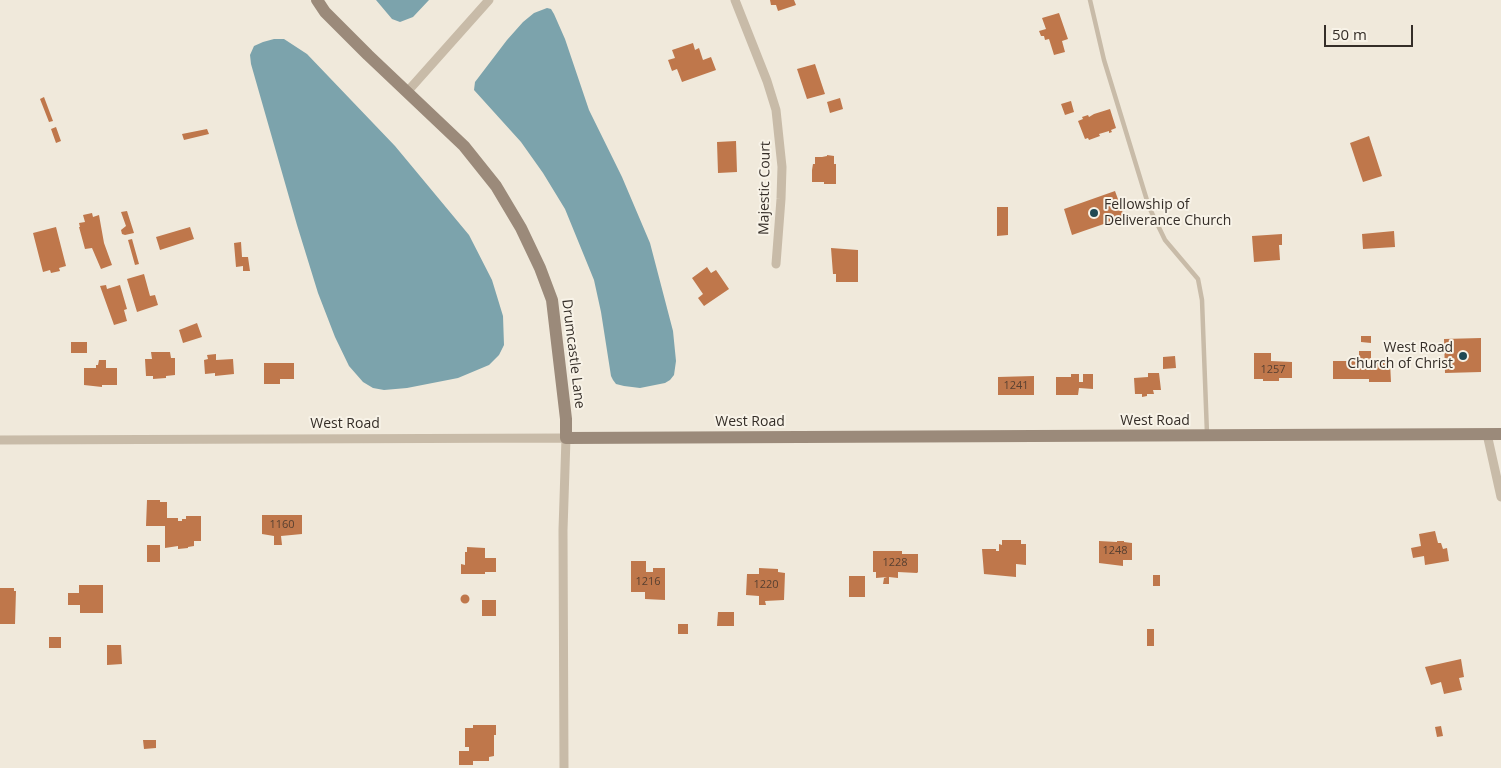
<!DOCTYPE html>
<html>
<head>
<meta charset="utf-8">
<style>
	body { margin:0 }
	#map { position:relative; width:1501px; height:768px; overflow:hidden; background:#f0e9db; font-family:"Open Sans",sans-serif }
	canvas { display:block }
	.scale { position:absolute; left:1324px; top:25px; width:89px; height:22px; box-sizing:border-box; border:2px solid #352e28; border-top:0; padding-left:6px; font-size:15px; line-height:18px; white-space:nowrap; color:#352e28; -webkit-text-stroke:4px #f8f3e8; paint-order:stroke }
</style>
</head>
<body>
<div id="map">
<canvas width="1501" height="768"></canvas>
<div class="scale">50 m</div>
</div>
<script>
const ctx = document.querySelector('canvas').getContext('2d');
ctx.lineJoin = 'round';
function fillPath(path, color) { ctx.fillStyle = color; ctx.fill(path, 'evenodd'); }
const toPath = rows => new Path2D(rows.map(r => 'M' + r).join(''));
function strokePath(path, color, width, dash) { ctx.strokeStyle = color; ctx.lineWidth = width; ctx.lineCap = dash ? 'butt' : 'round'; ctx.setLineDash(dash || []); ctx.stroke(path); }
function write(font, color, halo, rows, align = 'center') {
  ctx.font = font + ' "Open Sans",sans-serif'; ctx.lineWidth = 4; ctx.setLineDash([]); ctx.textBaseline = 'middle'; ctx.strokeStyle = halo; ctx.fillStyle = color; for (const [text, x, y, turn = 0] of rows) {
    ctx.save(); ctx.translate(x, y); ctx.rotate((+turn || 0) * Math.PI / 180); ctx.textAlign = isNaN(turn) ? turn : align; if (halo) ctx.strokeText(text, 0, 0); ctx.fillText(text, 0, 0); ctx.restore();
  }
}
const water = toPath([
	[376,0,429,0,413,17,400,22,392,19],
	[547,8,551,9,554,14,565,39,589,110,622,177,650,243,673,331,676,361,674,375,670,380,665,383,640,388,624,386,616,384,613,380,611,376,601,312,594,280,565,209,543,173,521,142,474,90,475,82,507,40,523,22,534,13],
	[274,39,284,39,307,54,395,146,469,235,492,280,503,316,504,345,499,355,489,365,458,378,407,388,384,390,373,388,363,382,349,366,335,337,318,293,297,225,251,64,250,55,254,46,263,42]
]);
const building = toPath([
	[770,0,794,0,796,5,778,11,776,5,771,5],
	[1059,13,1068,39,1062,41,1065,52,1054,55,1049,39,1045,40,1044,36,1041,36,1039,31,1046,29,1042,18],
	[693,43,695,50,699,48,703,60,711,57,716,70,682,82,677,69,672,71,668,60,675,58,672,50],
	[815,64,825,94,807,99,797,69],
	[44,97,53,121,49,122,40,99],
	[840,98,843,109,830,113,827,102],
	[1071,101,1074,112,1065,115,1061,104],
	[1110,109,1116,128,1111,130,1112,132,1109,133,1109,131,1099,134,1100,136,1089,140,1088,138,1085,139,1078,121,1083,119,1082,117,1088,115,1089,117,1094,114],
	[56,127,61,141,56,143,51,129],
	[207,129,209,134,184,140,182,134],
	[1369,136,1382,176,1363,182,1350,143],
	[736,141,737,172,718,173,717,142],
	[827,155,834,156,834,164,836,164,836,184,824,184,824,182,812,182,812,170,813,164,815,164,815,157,822,157,827,156],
	[1115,191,1119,202,1122,201,1123,206,1121,207,1124,217,1072,235,1064,209],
	[997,207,1008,207,1008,235,997,236],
	[127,211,134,233,125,235,122,234,121,230,126,226,121,212],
	[92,213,93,217,99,215,104,243,112,265,101,269,92,248,85,249,79,227,80,227,79,223,85,222,83,215],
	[56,227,66,266,59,268,60,271,51,273,50,270,43,272,33,233],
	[190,227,194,239,160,250,156,237],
	[1394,231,1395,247,1363,249,1362,234],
	[1282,234,1282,245,1279,245,1280,260,1254,262,1252,236],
	[132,239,139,264,135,265,128,240],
	[241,242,242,257,248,257,250,271,243,271,243,266,236,267,234,243],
	[831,248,858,250,858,282,836,282,836,274,833,274],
	[707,267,711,273,716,270,729,289,704,306,698,298,703,294,692,278],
	[144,274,150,296,155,295,158,305,137,312,127,279],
	[106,285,107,289,120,285,127,309,124,310,127,321,114,325,100,286],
	[197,323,202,337,183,343,179,330],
	[1361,336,1371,336,1371,343,1361,342],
	[1481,338,1481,372,1445,373,1444,339],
	[71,342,87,342,87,353,71,353],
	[1359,351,1371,351,1371,361,1390,362,1391,382,1369,382,1369,379,1333,379,1333,361,1359,361],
	[151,352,170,352,171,358,175,358,175,375,166,376,166,378,153,379,153,376,146,376,145,359,152,359],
	[1254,353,1271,353,1271,361,1292,362,1292,378,1279,378,1279,381,1263,381,1263,379,1254,379],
	[216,354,216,360,233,359,234,374,215,376,215,373,205,374,204,360,208,359,207,355],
	[1175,356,1176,368,1163,369,1163,357],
	[99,360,106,360,106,368,117,368,117,385,102,385,102,387,84,385,84,368,96,368,96,365,98,365],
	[264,363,294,363,294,379,280,379,280,384,264,384],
	[1148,373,1159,373,1161,390,1153,390,1154,394,1147,394,1147,396,1142,397,1142,394,1135,394,1134,378,1148,377],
	[1071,374,1079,374,1079,382,1083,382,1083,374,1093,374,1093,389,1079,388,1078,395,1056,395,1056,377,1071,377],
	[1034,376,1034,395,998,395,998,377],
	[147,500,160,500,160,502,167,502,167,518,178,518,178,521,182,521,182,519,186,519,186,516,201,516,201,541,194,541,194,546,188,547,188,548,178,549,178,546,165,548,165,526,146,526],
	[262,515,302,515,302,534,281,536,282,545,274,545,274,536,262,534],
	[1435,531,1438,543,1441,543,1443,549,1447,548,1449,561,1425,565,1424,556,1413,558,1411,548,1421,546,1419,534],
	[1002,540,1021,540,1021,544,1026,544,1026,565,1016,564,1016,577,984,574,982,549,996,549,996,551,999,551,999,544,1002,545],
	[1099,541,1117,542,1117,541,1124,541,1124,542,1132,543,1132,560,1123,560,1123,566,1099,563],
	[147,545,160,545,160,562,147,562],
	[467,547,485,548,485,558,496,558,496,572,485,572,485,574,461,574,461,564,465,565,465,552,467,552],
	[873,551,902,551,902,554,918,554,918,572,917,573,898,572,898,578,889,577,889,584,883,584,884,578,887,577,876,578,876,572,873,572],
	[631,561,646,561,646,572,653,572,653,568,665,568,665,600,645,599,645,592,631,592],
	[759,568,778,569,778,572,785,573,784,600,765,601,766,605,759,605,759,596,746,595,747,574,759,574],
	[1153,575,1160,575,1160,586,1153,586],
	[849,576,865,576,865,597,849,597],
	[79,585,103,585,103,613,80,613,80,605,68,605,68,593,79,593],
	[0,588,14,588,14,591,16,591,15,624,0,624],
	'460.5 599a4.5 4.5 0 1 1 9 0a4.5 4.5 0 1 1-9 0Z',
	[482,600,496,600,496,616,482,616],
	[718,612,734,612,734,626,717,626],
	[678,624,688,624,688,634,678,634],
	[1147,629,1154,629,1154,646,1147,646],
	[49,637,61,637,61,648,49,648],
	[107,645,121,645,122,664,107,665],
	[1461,659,1464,677,1459,678,1462,690,1444,694,1441,682,1431,685,1425,667],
	[473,725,496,725,496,735,494,735,494,756,489,757,489,761,473,761,473,765,459,765,459,751,469,751,469,747,465,747,465,728,473,728],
	[1441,726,1443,736,1437,737,1435,727],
	[143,740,156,740,156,748,144,749]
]);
const lane = toPath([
	[1090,0,1104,60,1149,207,1165,240,1198,279,1202,300,1207,434]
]);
const street = toPath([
	[735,0,767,81,776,110,782,167,781,199,776,264],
	[407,92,489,0],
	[1487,434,1501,497],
	[0,440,566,438,563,530,564,768]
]);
const secondary = toPath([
	[317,0,325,12,368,55,464,146,496,186,521,228,540,268,552,300,566,419,566,438,1501,434]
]);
const markers = [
	[1094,213,5,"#204954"],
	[1463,356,5,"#204954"]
];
const numberNames = [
	["1257",1273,370],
	["1241",1016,386],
	["1160",282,525],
	["1248",1115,551],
	["1228",895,563],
	["1216",648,582],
	["1220",766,585]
];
const streetNames = [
	["Majestic Court",765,188,-89],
	["Drumcastle Lane",573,354,83],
	["West Road",1155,421],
	["West Road",750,422],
	["West Road",345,424]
];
const poiNames = [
	["Fellowship of",1104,205],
	["Deliverance Church",1104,221],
	["West Road",1453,348,"right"],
	["Church of Christ",1453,364,"right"]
];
fillPath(water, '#7ca3ac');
fillPath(building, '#bf774b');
strokePath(lane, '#c8bba8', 4.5);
strokePath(street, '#c8bba8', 9);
strokePath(secondary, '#9b8a7a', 12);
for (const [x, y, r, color] of markers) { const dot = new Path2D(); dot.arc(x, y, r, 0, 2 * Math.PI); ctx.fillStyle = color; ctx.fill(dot); strokePath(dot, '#f8f3e8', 2); }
write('11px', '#584031', null, numberNames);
write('14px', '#352e28', '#f8f3e8', streetNames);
write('14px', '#352e28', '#f8f3e8', poiNames, 'left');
</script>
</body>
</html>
